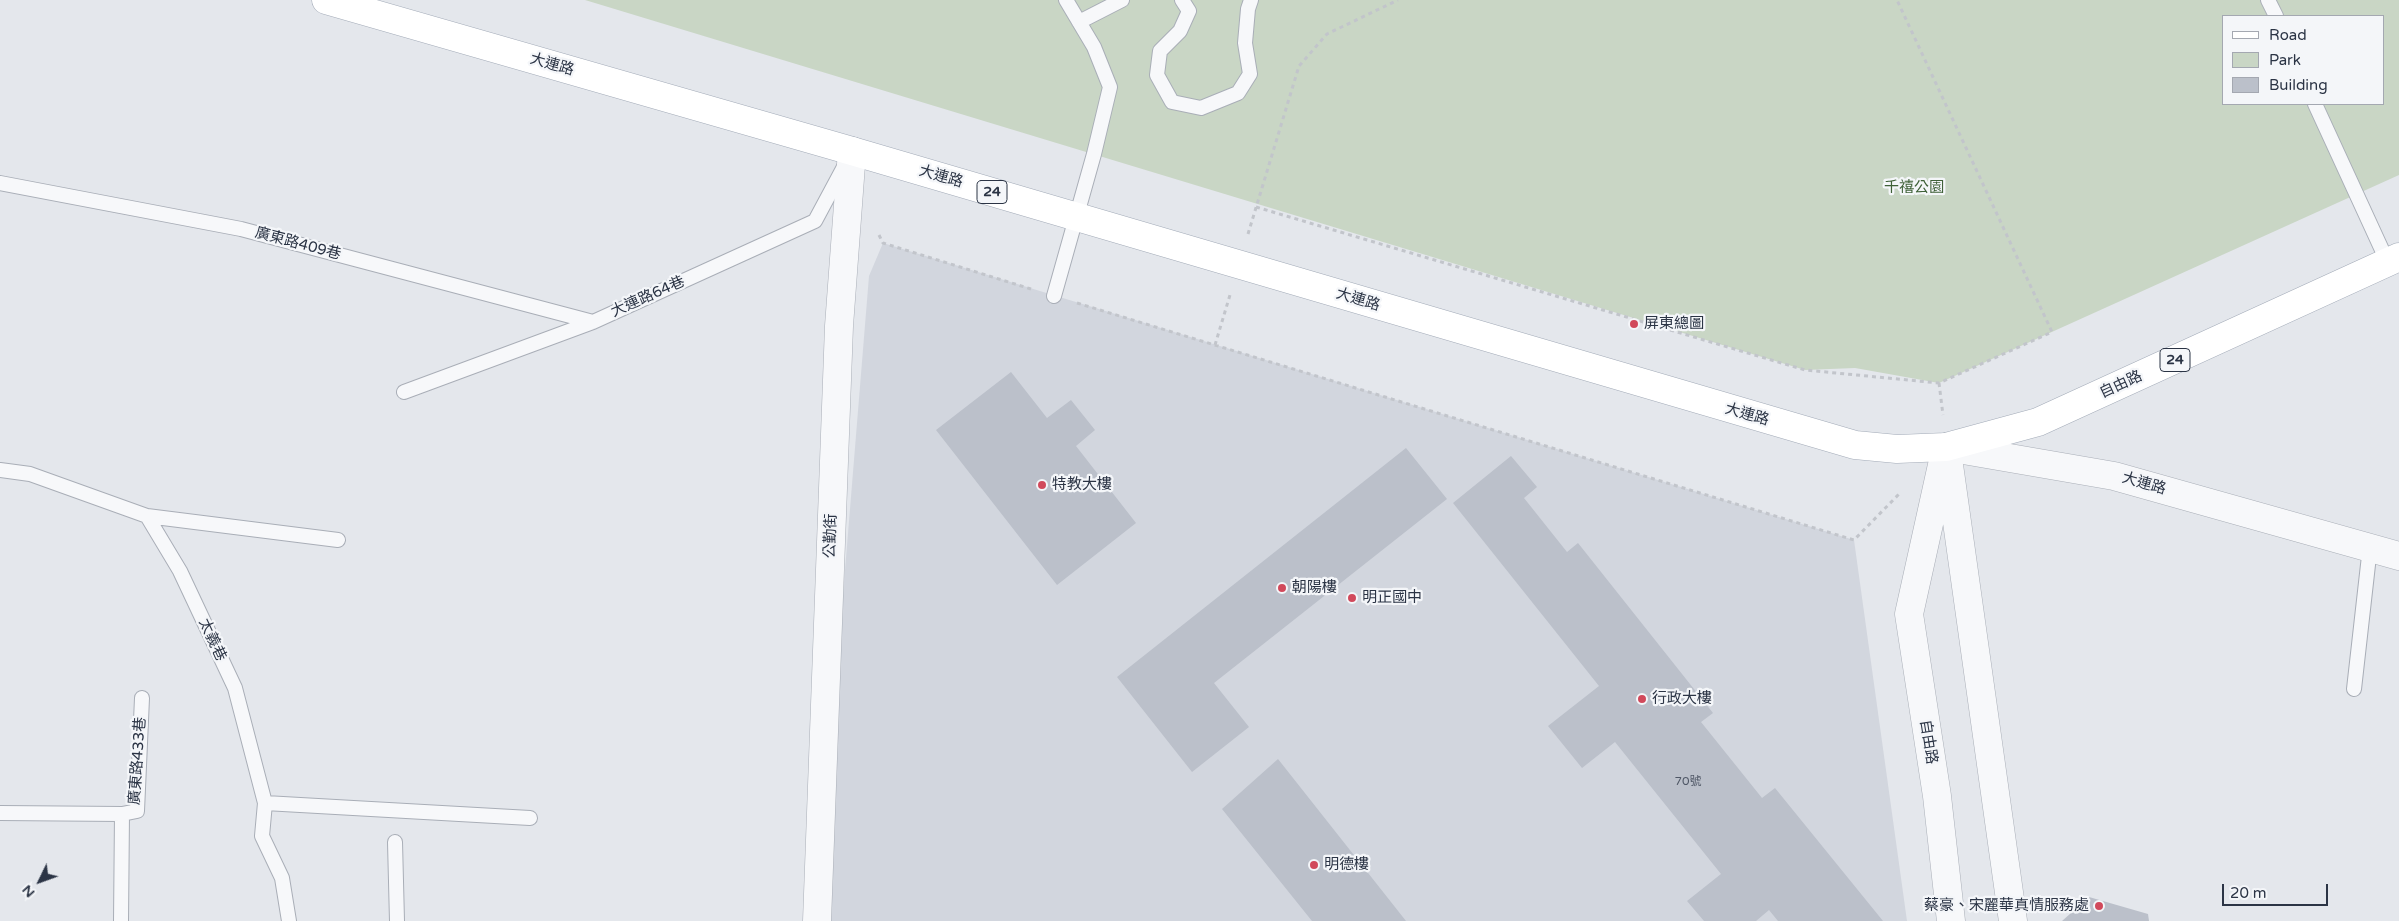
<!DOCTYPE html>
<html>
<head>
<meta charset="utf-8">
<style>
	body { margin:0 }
	#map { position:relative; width:2399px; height:921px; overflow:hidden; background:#e4e7ec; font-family:"Varela Round",sans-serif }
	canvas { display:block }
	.legend { position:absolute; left:2222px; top:15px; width:162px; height:90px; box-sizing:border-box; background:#f4f6f9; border:1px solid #a4a8b1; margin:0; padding:6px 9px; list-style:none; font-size:15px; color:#2b3445 }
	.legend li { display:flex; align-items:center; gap:10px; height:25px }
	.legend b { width:25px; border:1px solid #a4a8b1 }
	.north { position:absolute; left:15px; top:856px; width:50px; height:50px; -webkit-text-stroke:4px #f4f6f9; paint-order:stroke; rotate:228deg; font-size:14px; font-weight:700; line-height:20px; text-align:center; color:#2b3445 }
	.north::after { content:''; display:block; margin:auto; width:18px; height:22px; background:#2b3445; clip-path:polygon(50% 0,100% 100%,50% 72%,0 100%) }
	.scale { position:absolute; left:2222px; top:884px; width:106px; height:22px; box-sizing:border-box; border:2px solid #2b3445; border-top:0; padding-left:6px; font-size:15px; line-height:18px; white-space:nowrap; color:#2b3445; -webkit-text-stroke:4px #f4f6f9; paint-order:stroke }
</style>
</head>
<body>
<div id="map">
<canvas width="2399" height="921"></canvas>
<ul class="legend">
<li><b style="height:6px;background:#fff"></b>Road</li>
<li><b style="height:14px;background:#c9d6c5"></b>Park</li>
<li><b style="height:14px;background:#bbc0ca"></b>Building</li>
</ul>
<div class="north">N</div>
<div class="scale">20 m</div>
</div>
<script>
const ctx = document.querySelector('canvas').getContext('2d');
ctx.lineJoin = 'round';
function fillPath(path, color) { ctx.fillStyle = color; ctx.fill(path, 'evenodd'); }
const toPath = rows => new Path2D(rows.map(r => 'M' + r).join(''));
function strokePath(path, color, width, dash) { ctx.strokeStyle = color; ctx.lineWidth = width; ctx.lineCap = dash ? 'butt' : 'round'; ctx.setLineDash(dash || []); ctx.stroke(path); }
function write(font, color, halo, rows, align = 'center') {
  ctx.font = font + ' "Varela Round","Noto Sans TC",sans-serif'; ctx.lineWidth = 4.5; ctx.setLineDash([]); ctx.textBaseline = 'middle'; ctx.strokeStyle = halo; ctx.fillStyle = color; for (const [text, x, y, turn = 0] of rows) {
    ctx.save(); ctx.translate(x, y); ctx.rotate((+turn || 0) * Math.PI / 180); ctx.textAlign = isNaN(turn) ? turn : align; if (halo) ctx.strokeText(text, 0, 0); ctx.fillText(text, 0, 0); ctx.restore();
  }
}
const built = toPath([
	[883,243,1854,540,1907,921,827,921,838,656,869,276]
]);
const green = toPath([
	[585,0,2399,0,2399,175,1939,383,1855,368,1805,370],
	[2223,16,2383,16,2383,104,2223,104]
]);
const building = toPath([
	[1011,372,1047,418,1071,400,1095,430,1076,446,1136,523,1057,585,936,430],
	[1406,448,1447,499,1214,683,1249,727,1192,772,1117,677],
	[1511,456,1537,487,1524,498,1567,552,1578,543,1713,713,1701,722,1762,798,1775,788,1883,921,1778,921,1769,910,1756,921,1704,921,1687,901,1721,874,1615,742,1582,768,1548,726,1599,686,1453,503],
	[1278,759,1406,921,1312,921,1222,809],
	[2089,897,2148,914,2149,921,2062,921]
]);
const path = toPath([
	[1256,207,1805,370,1939,383,2052,332,1897,0],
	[1248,234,1299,66,1327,34,1398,0],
	[879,235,883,243,1031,289],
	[1077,303,1854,540,1901,492],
	[1215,345,1230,295],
	[1939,383,1943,415]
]);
const service = toPath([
	[1182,0,1189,11,1180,31,1160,51,1157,75,1172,102,1201,108,1238,93,1250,74,1245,43,1248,9,1251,0],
	[2268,0,2276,16],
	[1079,22,1122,0],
	[2315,104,2388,263],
	[0,183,241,229,593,322],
	[1054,296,1094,154,1110,87,1094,47,1066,0],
	[404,392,593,322,815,221,845,165],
	[0,470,30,474,147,516,180,571,235,688,265,803,262,836,282,878,289,921],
	[147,516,338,540],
	[2354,689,2370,547],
	[265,803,530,818],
	[0,813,122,814,121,921],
	[122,814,137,811,142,698],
	[395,842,397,921]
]);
const minor = toPath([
	[1946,447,2114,476,2399,556],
	[817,921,839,326,852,151]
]);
const tertiary = toPath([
	[1946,447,1909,614,1937,796,1951,921],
	[1949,465,2013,921]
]);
const primary = toPath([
	[326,0,852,151,1855,445,1897,449,1946,447,2038,422,2399,257]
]);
const markers = [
	[1634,324,5,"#d1495b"],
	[1042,485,5,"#d1495b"],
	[1282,588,5,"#d1495b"],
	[1352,598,5,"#d1495b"],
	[1642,699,5,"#d1495b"],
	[1314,865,5,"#d1495b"],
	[2099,906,5,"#d1495b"]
];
const numberNames = [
	["70號",1688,782]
];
const shields = [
	[992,192,30],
	[2175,360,30]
];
const shieldNames = [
	["24",992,192],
	["24",2175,360]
];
const streetNames = [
	["大連路",552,65,16],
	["大連路",941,177,16],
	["廣東路409巷",298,244,15],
	["大連路64巷",648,297,-24],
	["大連路",1358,300,17],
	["自由路",2121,385,-25],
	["大連路",1747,415,16],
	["大連路",2144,484,16],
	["公勤街",831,536,-88],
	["太義巷",212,640,65],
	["自由路",1928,742,81],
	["廣東路433巷",138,761,-86]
];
const parkNames = [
	["千禧公園",1914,188]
];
const poiNames = [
	["屏東總圖",1644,324],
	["特教大樓",1052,485],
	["朝陽樓",1292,588],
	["明正國中",1362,598],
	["行政大樓",1652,699],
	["明德樓",1324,865],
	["蔡豪、宋麗華真情服務處",2089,906,"right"]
];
fillPath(built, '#d2d6de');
fillPath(green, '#c9d6c5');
fillPath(building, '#bbc0ca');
strokePath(service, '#a9aeb7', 16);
strokePath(minor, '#a9aeb7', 29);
strokePath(tertiary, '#a9aeb7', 29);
strokePath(primary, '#a3abb8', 29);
strokePath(path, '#c2c5cb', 3, [4, 4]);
strokePath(service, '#f7f8fa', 14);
strokePath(minor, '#f7f8fa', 28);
strokePath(tertiary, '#f7f8fa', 28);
strokePath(primary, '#fff', 28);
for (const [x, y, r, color] of markers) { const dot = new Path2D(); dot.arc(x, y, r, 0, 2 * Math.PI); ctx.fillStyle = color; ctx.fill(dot); strokePath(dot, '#f4f6f9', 2); }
write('12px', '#4f5766', null, numberNames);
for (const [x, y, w] of shields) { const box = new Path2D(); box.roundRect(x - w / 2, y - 11.5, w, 23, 4); ctx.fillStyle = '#f4f6f9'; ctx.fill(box); strokePath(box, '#2b3445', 1); }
write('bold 14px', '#2b3445', null, shieldNames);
write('15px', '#2b3445', '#f4f6f9', streetNames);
write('15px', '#3f6138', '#f4f6f9', parkNames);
write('15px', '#2b3445', '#f4f6f9', poiNames, 'left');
</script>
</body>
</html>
